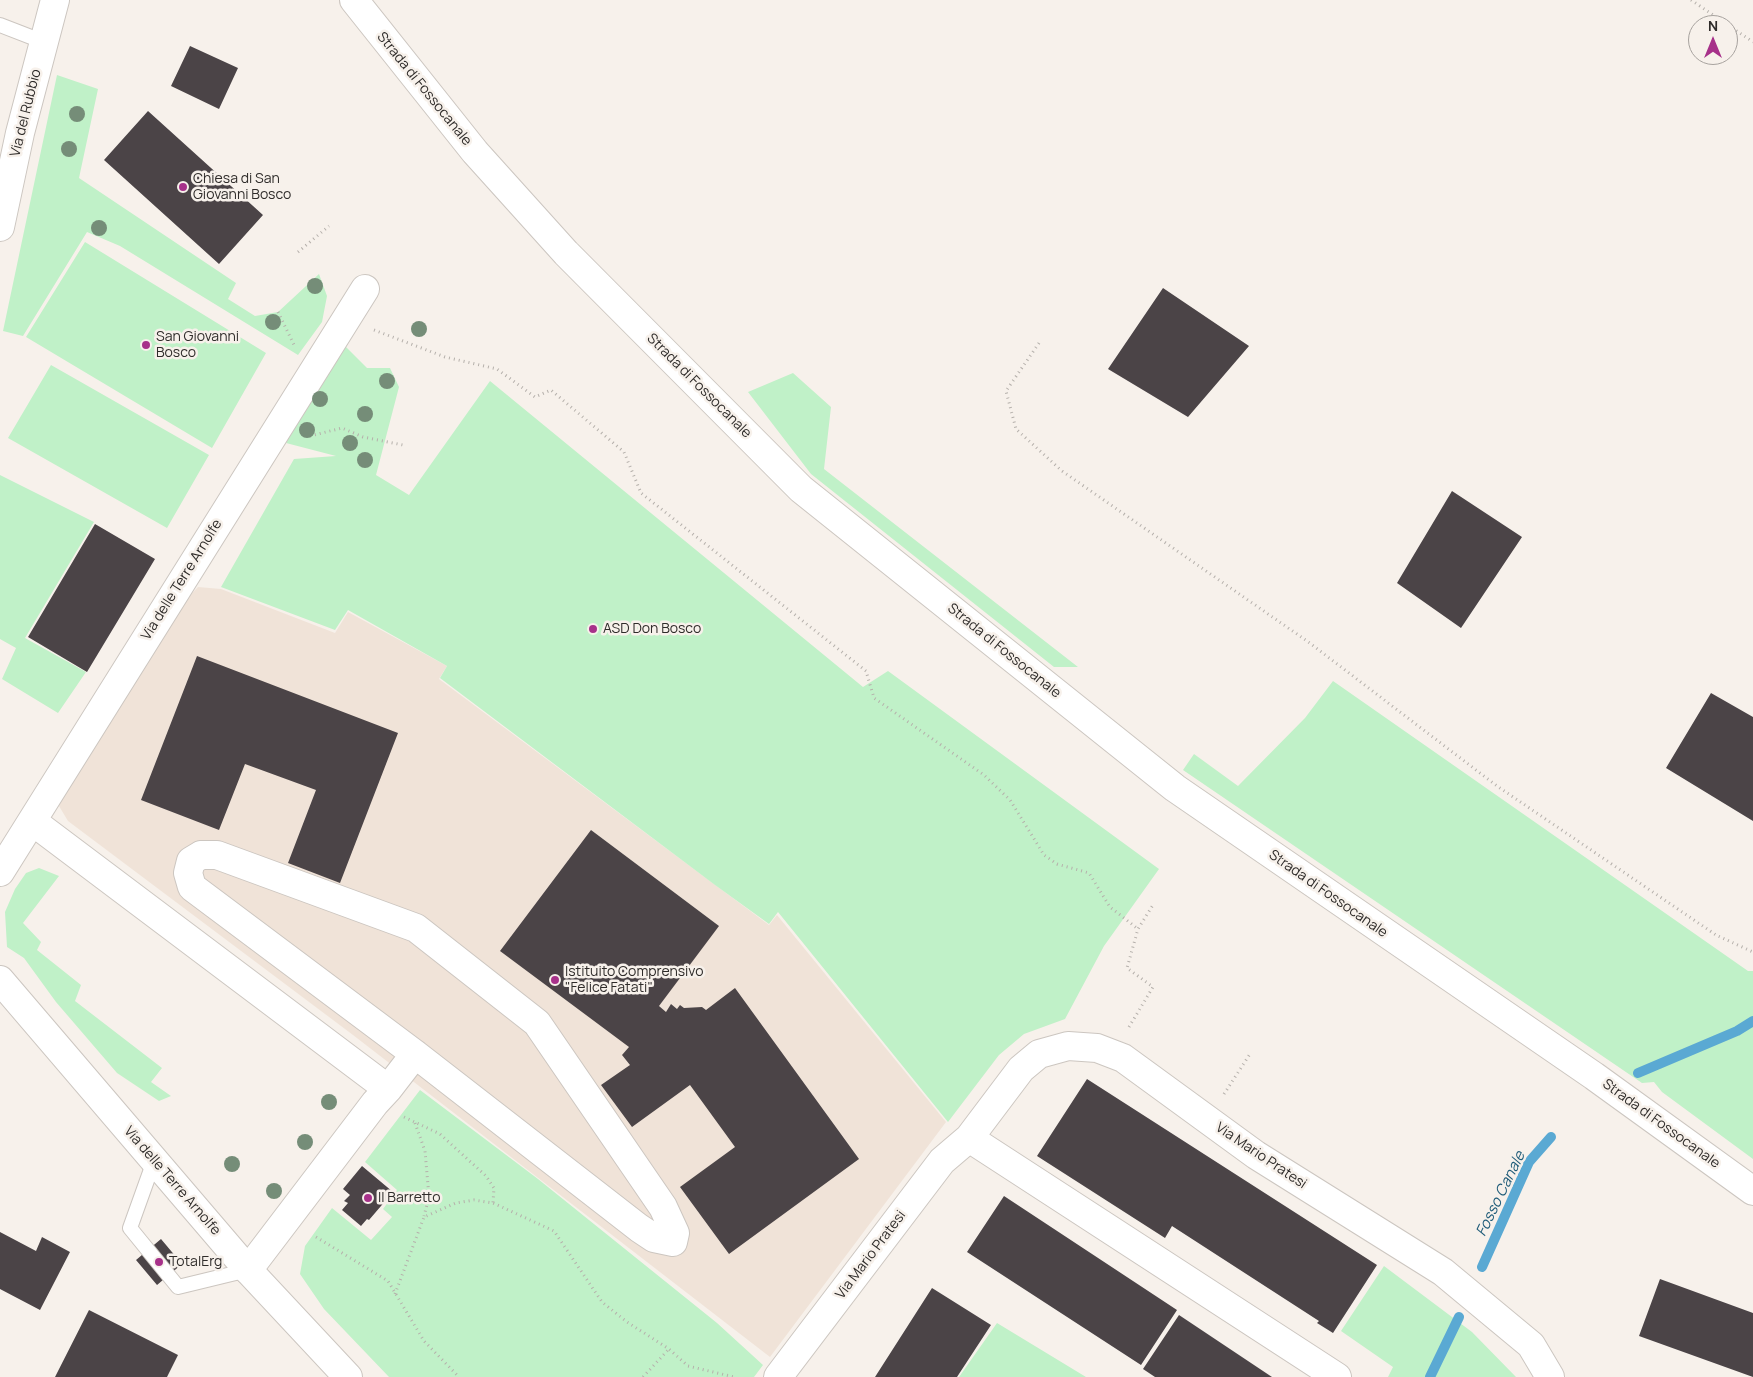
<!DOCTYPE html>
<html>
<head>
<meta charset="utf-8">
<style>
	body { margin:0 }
	#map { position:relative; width:1753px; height:1377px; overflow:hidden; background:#f7f1eb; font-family:Manrope,sans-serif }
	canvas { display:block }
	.north { position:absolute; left:1688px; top:15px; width:50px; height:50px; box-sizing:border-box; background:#f7f1eb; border:1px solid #a7a29e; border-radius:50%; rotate:0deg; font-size:14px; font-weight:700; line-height:20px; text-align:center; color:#2f2c2a }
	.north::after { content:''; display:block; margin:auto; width:18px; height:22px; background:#a7318a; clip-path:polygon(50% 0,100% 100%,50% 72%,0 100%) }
</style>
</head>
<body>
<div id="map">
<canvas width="1753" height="1377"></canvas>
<div class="north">N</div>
</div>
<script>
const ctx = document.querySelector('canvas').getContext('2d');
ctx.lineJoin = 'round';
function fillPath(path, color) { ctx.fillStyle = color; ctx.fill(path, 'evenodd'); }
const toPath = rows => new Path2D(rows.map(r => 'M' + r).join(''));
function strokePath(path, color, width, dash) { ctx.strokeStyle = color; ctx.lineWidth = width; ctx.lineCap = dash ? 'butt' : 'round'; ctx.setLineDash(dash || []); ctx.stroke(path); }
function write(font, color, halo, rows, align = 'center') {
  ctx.font = font + ' Manrope,sans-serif'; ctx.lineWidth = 5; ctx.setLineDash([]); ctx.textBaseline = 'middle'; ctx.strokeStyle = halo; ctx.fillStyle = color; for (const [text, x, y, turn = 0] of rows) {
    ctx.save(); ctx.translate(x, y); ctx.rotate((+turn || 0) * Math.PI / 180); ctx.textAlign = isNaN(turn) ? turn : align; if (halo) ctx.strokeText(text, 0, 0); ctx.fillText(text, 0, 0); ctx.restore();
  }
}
const built = toPath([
	[198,587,221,589,335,633,348,612,447,666,439,679,769,925,777,915,946,1122,770,1357,353,1035,68,821,59,806,68,787,178,608]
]);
const green = toPath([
	[57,75,98,89,79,178,236,283,228,299,255,316,278,312,319,274,327,296,322,322,298,355,120,246,87,232,23,336,3,331],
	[85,242,266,353,212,448,26,337],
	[343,344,367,368,390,368,399,387,376,475,409,495,490,381,863,687,888,671,1159,869,1104,946,1065,1019,1024,1034,999,1055,948,1122,778,912,769,924,715,885,440,678,447,666,348,610,335,630,221,587,294,459,336,456,286,443,306,403,332,368],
	[51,365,209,455,167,528,8,438],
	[793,373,831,407,824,469,1078,667,1054,667,811,474,748,392],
	[0,475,94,522,25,638,86,672,58,713,2,679,16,648,0,639],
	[1333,681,1748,971,1753,971,1753,1159,1662,1092,1654,1082,1642,1083,1183,770,1194,754,1238,786,1305,718],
	[39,868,59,876,23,923,41,942,37,950,81,985,75,1001,162,1068,151,1082,171,1096,159,1101,117,1073,56,1002,24,958,7,947,5,912,15,889,26,873],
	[420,1090,538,1179,717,1323,763,1365,754,1377,389,1377,324,1309,300,1274,305,1246,332,1208,371,1240,392,1217,383,1209,397,1190,365,1162],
	[1384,1266,1472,1332,1516,1377,1388,1377,1393,1367,1341,1331],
	[997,1323,1086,1377,959,1377]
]);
const stream = toPath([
	[1638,1073,1737,1031,1753,1021],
	[1482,1267,1529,1162,1551,1137],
	[1430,1377,1459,1317]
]);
const building = toPath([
	[190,46,238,68,219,109,171,86],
	[148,111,263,215,219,264,104,160],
	[1163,288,1249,346,1188,417,1108,369],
	[1452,491,1522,537,1461,628,1397,583],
	[95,524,155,559,87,672,28,637],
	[197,656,398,733,340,883,288,863,316,790,245,764,219,830,141,800],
	[1711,693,1753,717,1753,821,1666,768],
	[591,830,719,926,659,1006,666,1012,671,1004,677,1009,680,1005,684,1008,702,1007,706,1010,735,988,859,1159,729,1254,680,1187,735,1147,690,1085,632,1127,601,1085,630,1065,622,1055,629,1047,500,951],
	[1087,1079,1377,1265,1333,1333,1317,1323,1319,1321,1172,1226,1165,1238,1037,1156],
	[362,1166,393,1192,369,1220,367,1219,361,1226,342,1210,348,1203,344,1201,350,1195,343,1189],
	[1004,1196,1177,1310,1141,1365,967,1252],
	[0,1232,36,1251,42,1237,70,1252,40,1310,0,1289],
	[161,1239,182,1264,157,1285,136,1260],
	[1660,1279,1753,1313,1753,1377,1639,1336],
	[932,1288,991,1325,957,1377,875,1377],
	[89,1310,178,1355,167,1377,55,1377],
	[1179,1315,1272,1377,1155,1377,1143,1369]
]);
const path = toPath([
	[1691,0,1728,25],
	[1728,25,1753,42],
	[298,252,329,226],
	[278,312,294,345],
	[374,330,445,357,497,369,535,397,551,390,624,452,641,493,866,671,874,698,984,775,1010,800,1044,855,1057,864,1089,873,1110,907,1138,929],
	[1039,343,1006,391,1016,429,1062,471,1307,641,1497,786,1716,935,1753,952],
	[310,436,342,428,363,437,403,445],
	[1129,1027,1153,987,1127,968,1138,929,1153,905],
	[1224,1094,1250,1054],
	[404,1117,440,1134,486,1176,494,1188,493,1203],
	[415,1123,425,1151,429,1197,424,1216],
	[316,1237,388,1281,424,1341,459,1377],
	[395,1294,424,1217,456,1203,474,1200,493,1203,554,1231,602,1302,627,1322,669,1349,688,1366,734,1377],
	[643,1377,669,1349]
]);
const service = toPath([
	[0,25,44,42],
	[154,1161,130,1228,178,1287,248,1270]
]);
const minor = toPath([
	[354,0,475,152,566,253,801,489,1175,788,1594,1076,1753,1191],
	[0,227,20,133,55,0],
	[32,821,388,1089],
	[201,855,217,855,416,928,537,1023,663,1207,675,1233,673,1242,654,1238,639,1228,415,1054,192,887,188,873,191,861,201,855],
	[0,872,365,289],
	[969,1138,1337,1377],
	[248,1270,375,1103,388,1089,415,1054],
	[778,1377,942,1161,969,1138,1021,1069,1039,1054,1068,1046,1097,1048,1123,1058,1256,1155,1443,1272,1531,1345,1550,1377]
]);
const tertiary = toPath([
	[0,980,248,1270,348,1377]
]);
const trees = [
	[77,114],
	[69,149],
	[99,228],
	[315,286],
	[273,322],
	[419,329],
	[387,381],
	[320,399],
	[365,414],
	[307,430],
	[350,443],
	[365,460],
	[329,1102],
	[305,1142],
	[232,1164],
	[274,1191]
];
const markers = [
	[183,187,5,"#a7318a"],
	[146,345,5,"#a7318a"],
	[593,629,5,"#a7318a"],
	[555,980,5,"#a7318a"],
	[368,1198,5,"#a7318a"],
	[159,1262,5,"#a7318a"]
];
const streetNames = [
	["Strada di Fossocanale",424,89,51],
	["Via del Rubbio",26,113,-76],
	["Strada di Fossocanale",699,386,45],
	["Via delle Terre Arnolfe",182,580,-58],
	["Strada di Fossocanale",1004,651,39],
	["Strada di Fossocanale",1328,894,35],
	["Strada di Fossocanale",1661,1124,36],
	["Via Mario Pratesi",1261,1156,34],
	["Via delle Terre Arnolfe",172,1181,49],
	["Via Mario Pratesi",871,1255,-53]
];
const poiNames = [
	["Chiesa di San",193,179],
	["Giovanni Bosco",193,195],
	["San Giovanni",156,337],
	["Bosco",156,353],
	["ASD Don Bosco",603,629],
	["Istituito Comprensivo",565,972],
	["\"Felice Fatati\"",565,988],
	["Il Barretto",378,1198],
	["TotalErg",169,1262]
];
const waterNames = [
	["Fosso Canale",1501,1194,-64]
];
fillPath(built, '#f0e3d8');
fillPath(green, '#c0f1c8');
strokePath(stream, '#5aa9d3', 10);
fillPath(building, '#4b4447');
strokePath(service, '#ccc6c0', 16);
strokePath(minor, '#ccc6c0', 30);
strokePath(tertiary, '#ccc6c0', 30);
strokePath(path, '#b5b0ab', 3, [1, 4]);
strokePath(service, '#fff', 14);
strokePath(minor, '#fff', 28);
strokePath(tertiary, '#fff', 28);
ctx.fillStyle = '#758d78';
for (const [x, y] of trees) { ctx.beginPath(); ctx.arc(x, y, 8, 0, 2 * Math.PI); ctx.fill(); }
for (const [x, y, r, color] of markers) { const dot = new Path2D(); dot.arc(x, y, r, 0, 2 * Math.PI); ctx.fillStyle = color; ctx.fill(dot); strokePath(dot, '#f7f1eb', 2); }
write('14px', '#2f2c2a', '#f7f1eb', streetNames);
write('14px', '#2f2c2a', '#f7f1eb', poiNames, 'left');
write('italic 15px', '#1e5b78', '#f7f1eb', waterNames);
</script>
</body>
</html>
